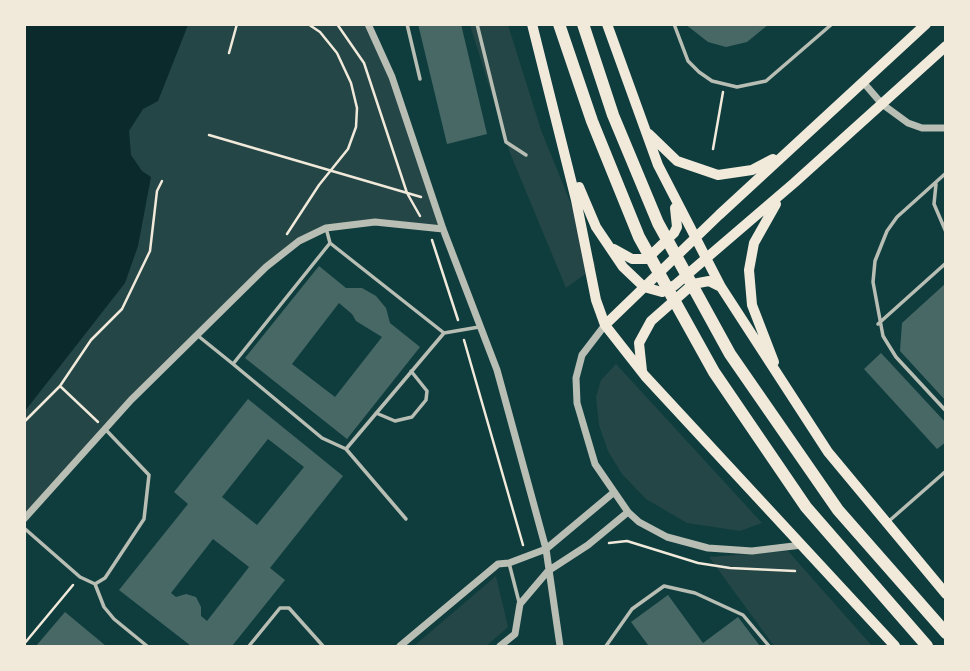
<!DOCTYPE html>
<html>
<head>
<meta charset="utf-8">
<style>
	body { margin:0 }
	#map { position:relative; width:970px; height:671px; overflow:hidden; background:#0f3d3e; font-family:"Open Sans",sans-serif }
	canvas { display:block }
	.frame { position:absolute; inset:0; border:26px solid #f1e9da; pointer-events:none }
</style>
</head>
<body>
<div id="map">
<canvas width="970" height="671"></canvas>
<div class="frame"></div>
</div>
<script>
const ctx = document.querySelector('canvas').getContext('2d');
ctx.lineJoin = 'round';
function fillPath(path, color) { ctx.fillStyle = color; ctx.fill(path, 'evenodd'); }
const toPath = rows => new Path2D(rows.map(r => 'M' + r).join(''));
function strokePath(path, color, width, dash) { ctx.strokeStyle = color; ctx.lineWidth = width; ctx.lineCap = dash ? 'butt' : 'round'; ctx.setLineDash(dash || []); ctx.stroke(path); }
const green = toPath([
	[25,25,368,25,378,43,443,229,375,222,326,228,299,241,266,267,131,400,25,519],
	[470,25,508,25,541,130,596,266,566,288,510,153],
	[616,364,762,523,740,531,687,523,646,499,622,474,608,451,599,425,596,397,601,380],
	[788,551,872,646,774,646,709,557],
	[496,576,508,627,486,646,414,646]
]);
const water = toPath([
	[25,24,188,25,158,101,143,109,129,131,131,155,142,171,151,177,138,246,125,283,25,411]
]);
const building = toPath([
	[418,24,461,24,487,134,447,144],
	[685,24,769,24,747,42,726,47,708,42],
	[319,266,346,288,362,288,376,296,386,308,390,323,420,347,347,439,245,358],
	[339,303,352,314,356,321,382,337,335,397,292,364],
	[946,283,946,401,900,351,902,323],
	[881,353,946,423,946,442,937,449,864,369],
	[248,399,343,476,270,568,285,580,232,646,191,646,119,590,188,504,174,492],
	[268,439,304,467,257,525,222,497],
	[213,539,249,567,207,621,201,616,201,607,196,597,186,594,176,597,171,593],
	[668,595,703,643,738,617,760,646,645,646,648,645,631,622],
	[65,612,106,646,36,646]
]);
const path = toPath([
	[337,24,364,63,407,193,420,216],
	[229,53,237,24],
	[209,135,421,197],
	[713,149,723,92],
	[287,234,319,185,348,149,356,127,357,108,351,83,337,53,320,32,308,24],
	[432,240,458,320],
	[464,340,523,545],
	[60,386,98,422],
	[24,422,60,386,91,340,122,309,150,251,157,191,162,181],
	[609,543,627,541,698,563,730,568,795,571],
	[24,644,73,585]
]);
const service = toPath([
	[407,24,420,79],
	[477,24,506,142,526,155],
	[674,24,688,61,699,72,712,81,737,87,766,81,832,24],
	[946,173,897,217,887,231,875,261,873,282,883,336,896,357,946,411],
	[936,184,934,204,946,232],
	[326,228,330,243],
	[878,324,946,263],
	[444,333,330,243,233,364,322,438,346,449,444,333,479,327],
	[197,335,233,364],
	[376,413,395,421,412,417,426,400,427,391,411,371],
	[346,449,406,519],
	[889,521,946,471],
	[24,528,80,577,95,584,105,578,144,519,149,475,106,430],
	[509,563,519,602],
	[95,584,104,607,114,619,147,646],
	[249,646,280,608,289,608,323,646],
	[606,646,632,609,664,586,695,593,743,615,769,646]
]);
const minor = toPath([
	[368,24,392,77,443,229,497,370,546,549,560,646],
	[863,82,882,104,908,123,922,128,946,128],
	[605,325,582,355,576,378,577,403,595,464,628,512,639,522,667,537,708,548,752,551,802,545],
	[24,519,131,400,266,267,299,241,326,228,375,222,443,229],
	[400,646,498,564,509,563,546,549,613,493],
	[500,646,515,634,520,604,548,571,588,545,628,512]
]);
const secondary = toPath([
	[532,24,576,200,596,300,605,325,645,376,895,646],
	[607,24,658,165,721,287,828,452,946,594],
	[649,134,677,161,718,175,752,170,773,159],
	[579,187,596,227,623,267,644,287,662,292,675,285,794,183,946,46],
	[614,249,632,259,645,259,651,255,674,233,677,227,675,208],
	[605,325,719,215,926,24],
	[774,362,752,305,749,270,754,243,776,204],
	[642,371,639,343,651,321,693,284,709,281,721,287]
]);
const primary = toPath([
	[559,24,592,121,639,237,714,372,806,507,927,646],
	[583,24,613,115,658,223,730,354,838,510,946,633]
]);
fillPath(green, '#244646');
fillPath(water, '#0a2a2b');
fillPath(building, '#486865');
strokePath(path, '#f1e9da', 2.5);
strokePath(service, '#b8beb3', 3.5);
strokePath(minor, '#b8beb3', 7);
strokePath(secondary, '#f1e9da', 10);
strokePath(primary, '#f1e9da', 12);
</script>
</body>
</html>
